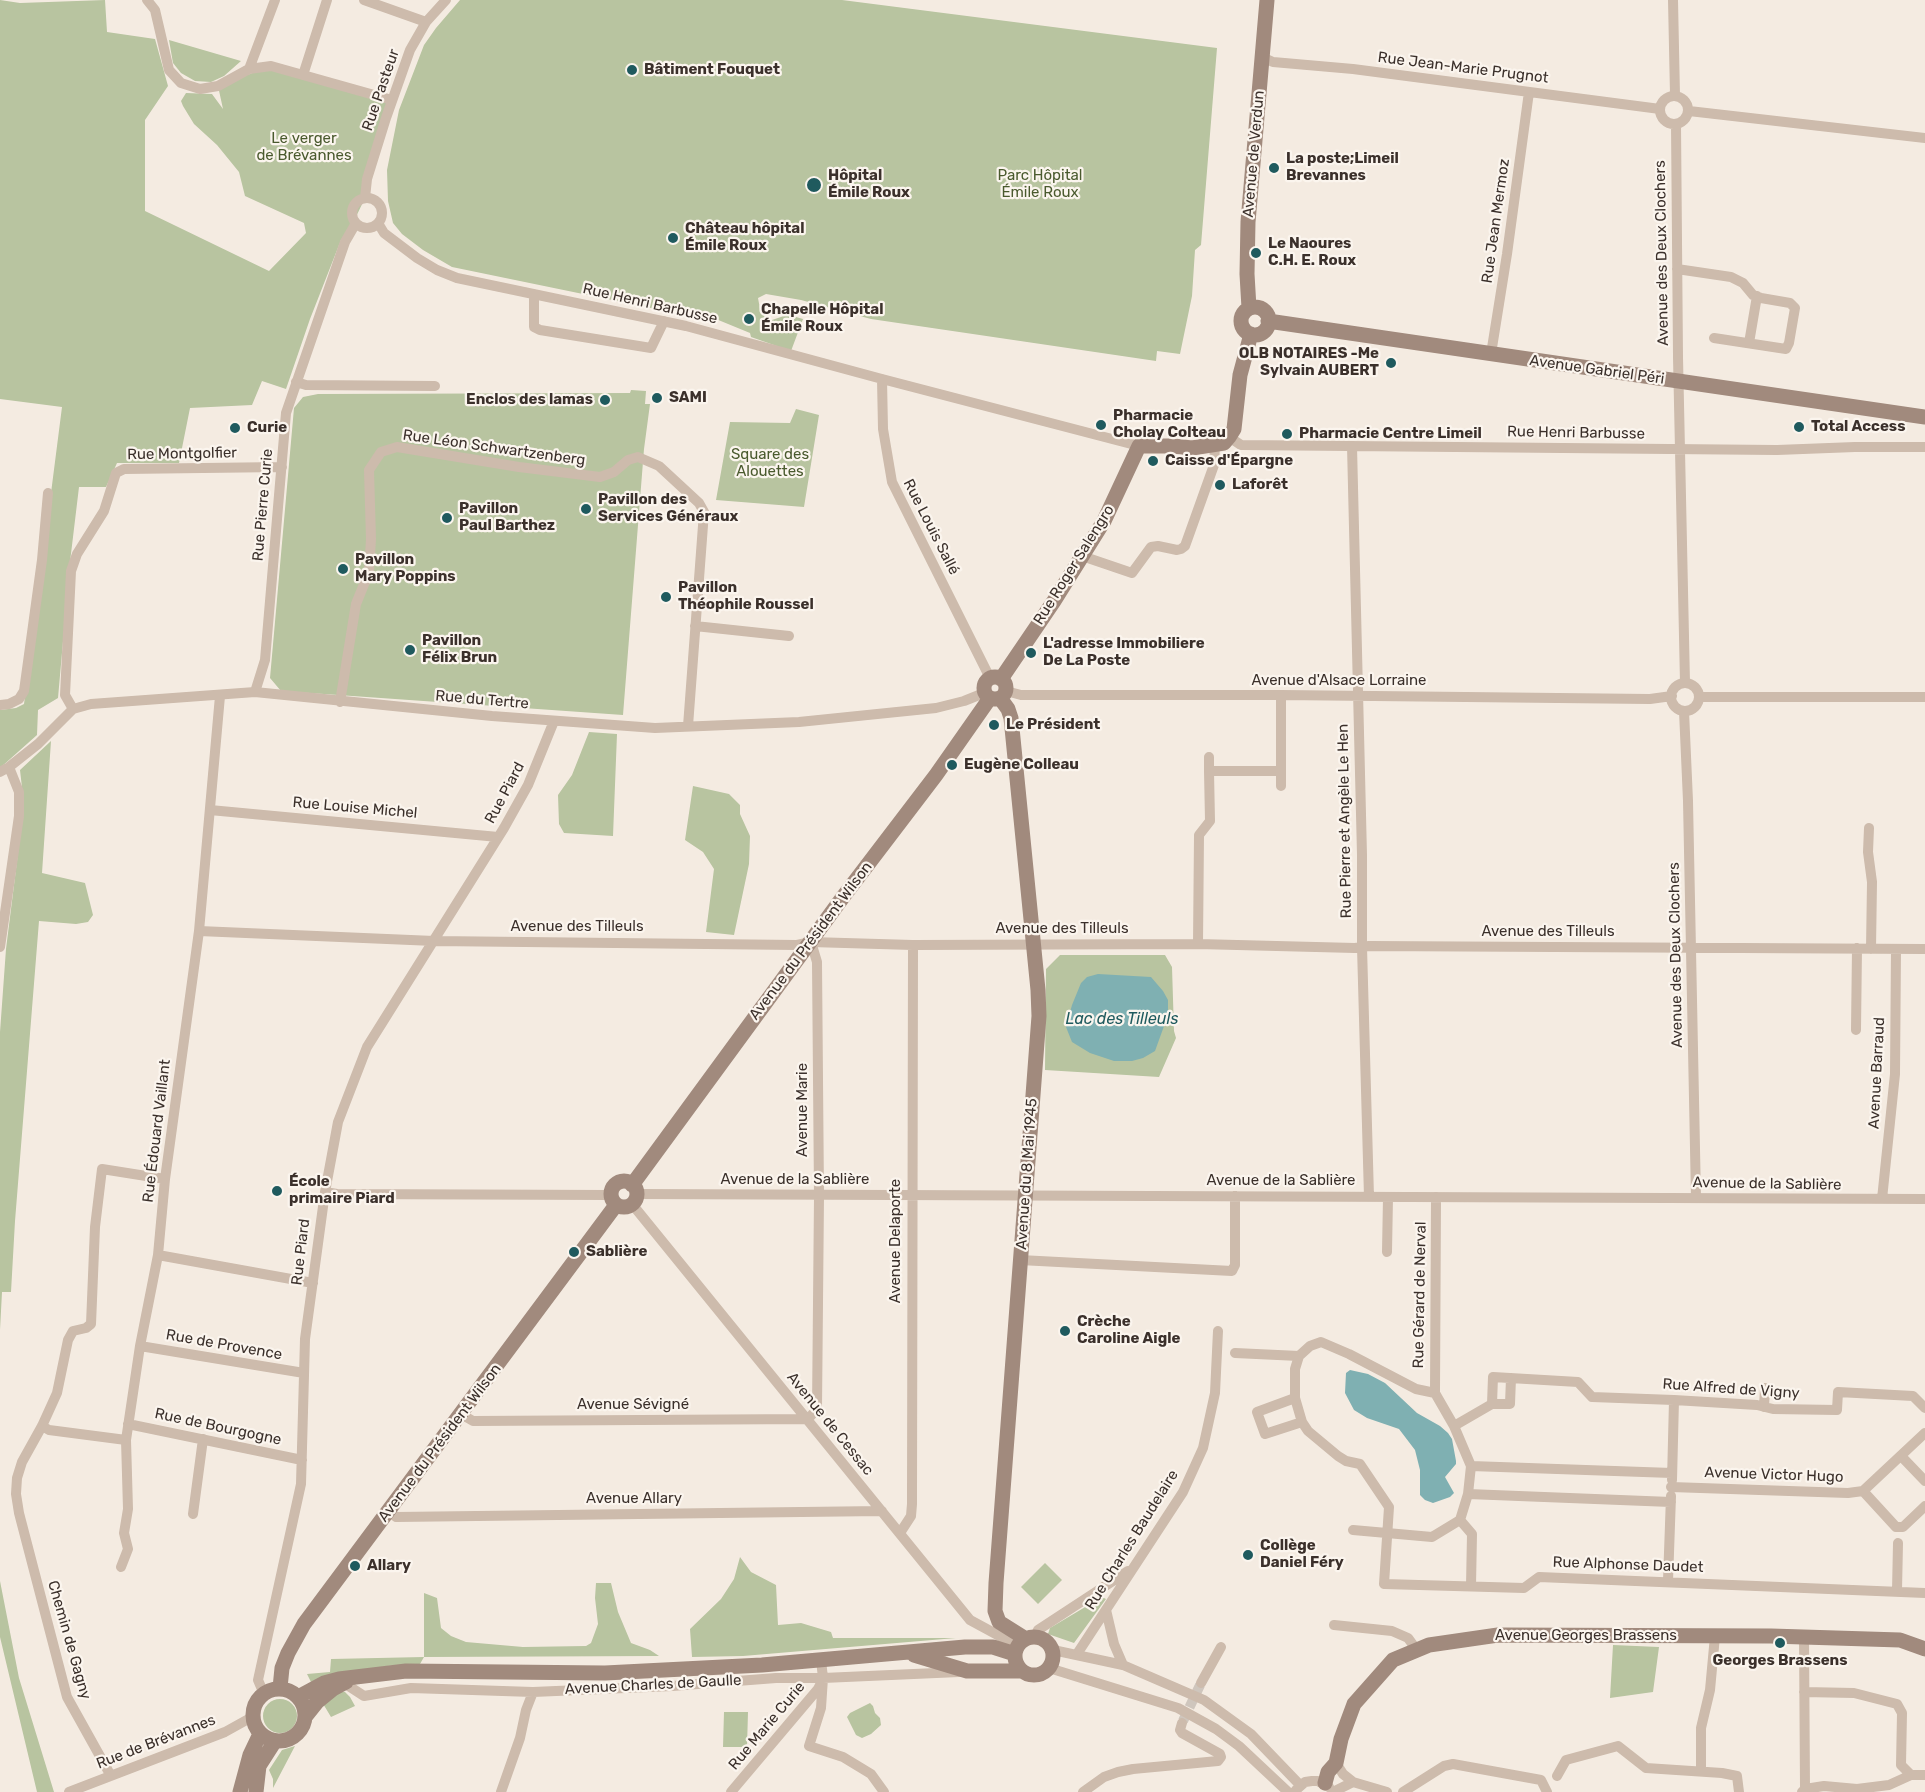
<!DOCTYPE html>
<html>
<head>
<meta charset="utf-8">
<style>
	body { margin:0 }
	canvas { display:block; background:#f4ebe1 }
</style>
</head>
<body>
<canvas width="1925" height="1792"></canvas>
<script>
const ctx = document.querySelector('canvas').getContext('2d');
ctx.lineJoin = 'round';
function fillPath(path, color) { ctx.fillStyle = color; ctx.fill(path, 'evenodd'); }
const toPath = rows => new Path2D(rows.map(r => 'M' + r).join(''));
function strokePath(path, color, width, dash) { ctx.strokeStyle = color; ctx.lineWidth = width; ctx.lineCap = dash ? 'butt' : 'round'; ctx.setLineDash(dash || []); ctx.stroke(path); }
function write(font, color, halo, rows, align = 'center') {
  ctx.font = font + ' Rubik,sans-serif'; ctx.lineWidth = 4.5; ctx.setLineDash([]); ctx.textBaseline = 'middle'; ctx.strokeStyle = halo; ctx.fillStyle = color; for (const [text, x, y, turn = 0] of rows) {
    ctx.save(); ctx.translate(x, y); ctx.rotate((+turn || 0) * Math.PI / 180); ctx.textAlign = isNaN(turn) ? turn : align; if (halo) ctx.strokeText(text, 0, 0); ctx.fillText(text, 0, 0); ctx.restore();
  }
}
const green = toPath([
	[0,0,20,3,105,0,107,32,155,39,168,86,145,120,145,211,269,271,306,233,304,223,245,196,239,172,217,145,194,124,183,106,181,101,186,93,212,94,223,109,218,86,271,66,392,100,365,198,353,223,341,240,310,319,286,389,262,381,252,405,190,408,179,463,117,463,106,487,79,487,70,562,58,698,38,710,37,735,0,768,0,710,16,708,24,704,62,407,0,399],
	[460,0,842,0,1217,48,1201,245,1195,250,1192,296,1180,354,1157,351,1156,361,871,319,801,300,766,294,758,298,760,309,772,320,796,312,796,317,803,319,791,351,751,337,750,333,711,317,681,311,680,314,452,267,423,250,402,234,393,223,388,201,387,170,399,110,424,45,436,28],
	[169,40,241,61,224,76,211,82,195,81,181,73,173,63],
	[631,390,646,391,645,404,650,404,644,449,623,715,281,691,270,678,294,408,303,397,318,394,630,393],
	[796,409,819,415,804,507,716,500,730,422,790,423],
	[589,732,617,734,613,836,564,833,559,824,558,795,572,775],
	[51,741,42,873,85,883,93,915,88,922,76,924,39,921,15,1221,11,1292,2,1292,0,1330,0,1032,6,949,24,805,20,770],
	[693,786,729,794,740,805,740,814,750,836,749,864,734,935,706,932,714,869,703,852,685,840],
	[1060,955,1165,955,1172,967,1174,1031,1176,1038,1159,1077,1045,1070,1046,969],
	[740,1557,751,1572,776,1585,778,1625,801,1623,831,1632,833,1638,956,1638,743,1656,692,1657,690,1629,721,1599,734,1579],
	[1045,1563,1062,1580,1038,1604,1021,1587],
	[0,1581,19,1678,54,1792,37,1792,0,1637],
	[596,1583,611,1583,618,1612,631,1643,650,1650,659,1656,424,1657,420,1664,387,1666,311,1682,307,1674,330,1672,331,1659,424,1657,424,1593,437,1598,441,1628,451,1636,466,1642,523,1647,586,1646,591,1643,598,1624,595,1598],
	[1102,1597,1106,1599,1074,1643,1048,1634,1050,1628],
	[1613,1645,1659,1647,1653,1692,1610,1698],
	[338,1692,345,1692,350,1697,355,1706,331,1717,322,1702],
	'263 1716a17 17 0 1 1 34 0a17 17 0 1 1-34 0Z',
	[870,1703,873,1706,875,1713,880,1718,881,1725,871,1734,862,1738,856,1735,847,1717,850,1713],
	[724,1712,748,1712,747,1747,723,1747],
	[295,1746,273,1788,273,1779,269,1770,282,1750]
]);
const water = toPath([
	[1098,974,1151,977,1163,991,1168,1000,1168,1015,1155,1051,1143,1058,1132,1061,1114,1061,1090,1053,1072,1042,1066,1027,1072,1005,1081,983,1087,977],
	[1350,1370,1368,1374,1385,1383,1417,1413,1440,1426,1448,1433,1452,1439,1456,1461,1456,1464,1445,1477,1454,1493,1450,1497,1433,1503,1425,1500,1420,1495,1420,1470,1415,1450,1399,1429,1367,1418,1354,1410,1345,1393,1346,1373]
]);
const streetTunnel = toPath([
	[1183,1721,1201,1683]
]);
const street = toPath([
	[147,0,155,10,169,70,181,83,200,89,218,86,249,69,271,66,392,100],
	[364,0,426,22],
	[1673,0,1675,95],
	[1262,57,1273,62,1353,69,1660,109],
	[249,69,275,0],
	[303,75,327,0],
	'1660 110a14 14 0 1 1 28 0a14 14 0 1 1-28 0Z',
	[1689,111,1925,138],
	[1676,124,1678,357,1685,683],
	[365,198,367,179,386,118,410,50,426,22,446,0],
	'352 213a15 15 0 1 1 30 0a15 15 0 1 1-30 0Z',
	[378,223,384,233,417,258,437,270,457,278,686,326,882,379,1139,446],
	[1677,269,1731,277,1743,283,1753,295,1761,298,1790,303,1795,308,1789,343,1786,349,1714,338],
	[534,294,534,327,540,330,651,348,664,321],
	[1749,343,1757,296],
	[1491,354,1507,254,1529,92],
	[882,379,883,429,892,482,990,678],
	[296,382,306,385,435,386],
	[1229,437,1241,445,1777,450,1855,447,1925,447],
	[1352,446,1362,855,1362,947,1369,1197],
	[1082,556,1132,573,1151,547,1158,546,1177,550,1181,549,1185,546,1214,465,1215,445],
	[695,626,789,636],
	'1671 697a14 14 0 1 1 28 0a14 14 0 1 1-28 0Z',
	[1006,691,1021,695,1281,695,1650,699,1672,696],
	[255,692,265,660,286,413,345,242,356,223],
	[1699,697,1925,697],
	[340,702,356,604,369,572,371,539,369,470,381,452,397,447,519,467,600,477,614,472,628,460,638,457,659,466,699,503,704,512,688,726],
	[0,705,9,704,19,699,24,691,42,560,48,493],
	[73,709,65,695,71,571,77,554,104,511,116,473,124,469,282,467],
	[1684,711,1688,801,1696,1198],
	[1209,757,1209,771],
	[1281,771,1281,786],
	[0,772,9,767,38,744,73,709,91,704,255,692,492,716,655,728,799,722,936,708,964,701,984,693],
	[210,810,498,837],
	[1869,828,1868,852,1872,882,1871,949],
	[199,931,434,941,797,945,811,942,913,945,1198,944,1355,948,1369,946,1925,949],
	[1198,944,1199,835,1210,821,1209,771,1281,771,1281,695],
	[0,947,19,816,19,792,9,767],
	[1856,1030,1857,948],
	[325,1192,337,1194,611,1195],
	[636,1194,1925,1199],
	[1882,1199,1895,1074,1896,949],
	[632,1204,970,1620,1018,1646],
	[1387,1252,1388,1197],
	[158,1255,313,1283],
	[1020,1260,1232,1271,1235,1265,1235,1196],
	[140,1346,304,1373],
	[1235,1353,1299,1356,1310,1346,1321,1342,1349,1354,1416,1389,1435,1393,1454,1426,1471,1466,1468,1494,1460,1520,1432,1537,1353,1530],
	[1299,1356,1295,1369,1295,1398,1302,1422,1308,1431,1338,1456,1346,1461,1360,1464,1389,1507,1384,1584,1524,1588,1539,1577,1925,1593],
	[1435,1393,1436,1197],
	[1295,1398,1257,1412,1265,1434,1302,1422],
	[1492,1404,1510,1404,1511,1378],
	[1764,1407,1765,1388],
	[461,1414,473,1421,808,1419,817,1409,819,1196,817,962,811,942],
	[128,1424,302,1460],
	[42,1426,49,1430,126,1440],
	[1454,1426,1492,1404,1493,1377,1578,1382,1592,1397,1674,1400,1757,1405,1773,1409,1837,1410,1838,1392,1913,1396,1925,1408],
	[1901,1456,1925,1481],
	[1471,1466,1672,1473],
	[1672,1480,1674,1400],
	[1671,1487,1848,1493,1863,1491,1925,1433],
	[1863,1491,1896,1527,1903,1527,1925,1506],
	[1468,1494,1671,1502],
	[389,1511,396,1517,882,1511],
	[193,1514,203,1439],
	[1460,1520,1472,1534,1471,1586],
	[900,1533,911,1516,912,1504,913,945],
	[121,1567,128,1549,124,1533,128,1509,126,1440,140,1346,158,1255,165,1179,199,931,220,696],
	[1668,1581,1671,1496],
	[1897,1591,1898,1543],
	[1106,1610,1114,1644,1123,1665],
	[1334,1625,1392,1631,1408,1638,1416,1649],
	[1035,1637,1038,1630,1128,1571],
	[1804,1637,1805,1789],
	[1053,1650,1123,1665,1204,1700,1251,1734,1300,1785],
	[1077,1654,1183,1492,1203,1448,1215,1393,1218,1331],
	[821,1660,823,1678,821,1708,809,1746,843,1757,871,1774,884,1792],
	[1049,1668,1178,1708,1216,1729,1239,1746,1288,1792],
	[344,1683,364,1696,411,1688,533,1692,672,1686,776,1678,823,1678,959,1672],
	[1201,1683,1221,1647],
	[1804,1692,1854,1693,1897,1704,1902,1713,1901,1765,1911,1775],
	[264,1694,258,1680,301,1484,305,1339,325,1192,338,1122,367,1047,504,828,528,785,554,721],
	[1336,1763,1343,1774,1353,1782],
	[1701,1771,1701,1728,1710,1690,1715,1636],
	[111,1776,67,1697,19,1513,16,1494,17,1478,22,1462,42,1426,57,1393,68,1340,73,1331,86,1328,91,1324,95,1227,102,1169,165,1179],
	[1557,1776,1566,1760,1618,1746,1646,1768,1722,1773,1737,1776,1739,1792],
	[1296,1790,1305,1782,1312,1781,1318,1781,1329,1787],
	[69,1792,225,1732,252,1717],
	[501,1792,520,1738,526,1710,533,1692],
	[731,1792,818,1689,822,1681],
	[1083,1792,1104,1777,1118,1772,1133,1769,1218,1761,1221,1757,1220,1754,1182,1733,1180,1730,1182,1723],
	[1333,1792,1353,1782,1387,1792],
	[1403,1792,1444,1766,1453,1764,1541,1780,1547,1792],
	[1802,1792,1805,1789,1824,1786,1857,1789,1889,1785,1911,1775,1925,1775]
]);
const secondary = toPath([
	'1241 321a14 14 0 1 1 28 0a14 14 0 1 1-28 0Z',
	[1249,308,1247,274,1248,222,1267,0],
	[1268,321,1925,417],
	'984 688a11 11 0 1 1 22 0a11 11 0 1 1-22 0Z',
	[1001,679,1054,601,1104,521,1139,446,1173,446,1192,448,1224,443,1229,437,1234,429,1240,375,1251,334],
	[1000,698,1008,709,1011,718,1038,990,1039,1016,996,1583,995,1611,999,1622,1026,1639],
	'611 1194a13 13 0 1 1 26 0a13 13 0 1 1-26 0Z',
	[632,1185,843,897,936,775,990,698],
	'1015 1656a19 19 0 1 1 38 0a19 19 0 1 1-38 0Z',
	[914,1655,967,1671,1022,1671],
	[280,1688,282,1668,288,1653,304,1624,616,1205],
	'253 1715a26 26 0 1 1 52 0a26 26 0 1 1-52 0Z',
	[298,1697,324,1683,339,1679,406,1671,605,1673,762,1665,965,1647,993,1647,1015,1654],
	[305,1717,317,1702,333,1689,346,1682],
	[1325,1783,1328,1772,1336,1763,1341,1739,1354,1704,1393,1660,1429,1645,1498,1635,1771,1636,1900,1640,1925,1649],
	[240,1792,250,1755,260,1734],
	[256,1792,259,1766,275,1741]
]);
const markers = [
	[632,70,6,"#1f5a5e"],
	[1274,168,6,"#1f5a5e"],
	[814,185,8,"#1f5a5e"],
	[673,238,6,"#1f5a5e"],
	[1256,253,6,"#1f5a5e"],
	[749,319,6,"#1f5a5e"],
	[1391,363,6,"#1f5a5e"],
	[657,398,6,"#1f5a5e"],
	[605,400,6,"#1f5a5e"],
	[1101,425,6,"#1f5a5e"],
	[1799,427,6,"#1f5a5e"],
	[235,428,6,"#1f5a5e"],
	[1287,434,6,"#1f5a5e"],
	[1153,461,6,"#1f5a5e"],
	[1220,485,6,"#1f5a5e"],
	[586,509,6,"#1f5a5e"],
	[447,518,6,"#1f5a5e"],
	[343,569,6,"#1f5a5e"],
	[666,597,6,"#1f5a5e"],
	[410,650,6,"#1f5a5e"],
	[1031,653,6,"#1f5a5e"],
	[994,725,6,"#1f5a5e"],
	[952,765,6,"#1f5a5e"],
	[277,1191,6,"#1f5a5e"],
	[574,1252,6,"#1f5a5e"],
	[1065,1331,6,"#1f5a5e"],
	[1248,1555,6,"#1f5a5e"],
	[355,1566,6,"#1f5a5e"],
	[1780,1643,6,"#1f5a5e"]
];
const streetNames = [
	["Rue Jean-Marie Prugnot",1463,68,7],
	["Rue Pasteur",381,90,-71],
	["Avenue de Verdun",1254,154,-85],
	["Rue Jean Mermoz",1496,221,-82],
	["Avenue des Deux Clochers",1662,253,-91],
	["Rue Henri Barbusse",650,304,13],
	["Avenue Gabriel Péri",1597,370,8],
	["Rue Henri Barbusse",1576,433,1],
	["Rue Léon Schwartzenberg",494,448,8],
	["Rue Montgolfier",182,454,-1],
	["Rue Pierre Curie",263,505,-85],
	["Rue Louis Sallé",931,527,63],
	["Rue Roger Salengro",1074,565,-58],
	["Avenue d'Alsace Lorraine",1339,681],
	["Rue du Tertre",482,700,5],
	["Rue Piard",505,793,-62],
	["Rue Louise Michel",355,808,5],
	["Rue Pierre et Angèle Le Hen",1345,821,-91],
	["Avenue des Tilleuls",577,927],
	["Avenue des Tilleuls",1062,929],
	["Avenue des Tilleuls",1548,932],
	["Avenue du Président Wilson",811,941,-53],
	["Avenue des Deux Clochers",1676,955,-91],
	["Avenue Barraud",1877,1073,-87],
	["Avenue Marie",803,1110,-90],
	["Rue Édouard Vaillant",157,1131,-83],
	["Avenue du 8 Mai 1945",1027,1174,-86],
	["Avenue de la Sablière",795,1180],
	["Avenue de la Sablière",1281,1181],
	["Avenue de la Sablière",1767,1184,1],
	["Avenue Delaporte",896,1241,-90],
	["Rue Piard",301,1252,-83],
	["Rue Gérard de Nerval",1420,1295,-89],
	["Rue de Provence",224,1345,10],
	["Rue Alfred de Vigny",1731,1389,4],
	["Avenue Sévigné",633,1405],
	["Avenue de Cessac",830,1424,51],
	["Rue de Bourgogne",218,1427,12],
	["Avenue du Président Wilson",440,1443,-53],
	["Avenue Victor Hugo",1774,1475,2],
	["Avenue Allary",634,1499],
	["Rue Charles Baudelaire",1132,1540,-58],
	["Rue Alphonse Daudet",1628,1565,2],
	["Avenue Georges Brassens",1586,1636],
	["Chemin de Gagny",69,1640,74],
	["Avenue Charles de Gaulle",653,1685,-3],
	["Rue Marie Curie",767,1726,-50],
	["Rue de Brévannes",156,1742,-21]
];
const poiNames = [
	["Bâtiment Fouquet",644,70],
	["La poste;Limeil",1286,159],
	["Brevannes",1286,176],
	["Hôpital",828,176],
	["Émile Roux",828,193],
	["Château hôpital",685,229],
	["Émile Roux",685,246],
	["Le Naoures",1268,244],
	["C.H. E. Roux",1268,261],
	["Chapelle Hôpital",761,310],
	["Émile Roux",761,327],
	["OLB NOTAIRES -Me",1379,354,"right"],
	["Sylvain AUBERT",1379,371,"right"],
	["SAMI",669,398],
	["Enclos des lamas",593,400,"right"],
	["Pharmacie",1113,416],
	["Cholay Colteau",1113,433],
	["Total Access",1811,427],
	["Curie",247,428],
	["Pharmacie Centre Limeil",1299,434],
	["Caisse d'Épargne",1165,461],
	["Laforêt",1232,485],
	["Pavillon des",598,500],
	["Services Généraux",598,517],
	["Pavillon",459,509],
	["Paul Barthez",459,526],
	["Pavillon",355,560],
	["Mary Poppins",355,577],
	["Pavillon",678,588],
	["Théophile Roussel",678,605],
	["Pavillon",422,641],
	["Félix Brun",422,658],
	["L'adresse Immobiliere",1043,644],
	["De La Poste",1043,661],
	["Le Président",1006,725],
	["Eugène Colleau",964,765],
	["École",289,1182],
	["primaire Piard",289,1199],
	["Sablière",586,1252],
	["Crèche",1077,1322],
	["Caroline Aigle",1077,1339],
	["Collège",1260,1546],
	["Daniel Féry",1260,1563],
	["Allary",367,1566],
	["Georges Brassens",1780,1661,"center"]
];
const parkNames = [
	["Le verger",304,139],
	["de Brévannes",304,156],
	["Parc Hôpital",1040,176],
	["Émile Roux",1040,193],
	["Square des",770,455],
	["Alouettes",770,472]
];
const waterNames = [
	["Lac des Tilleuls",1122,1019]
];
fillPath(green, '#b8c4a0');
fillPath(water, '#7fb0b2');
strokePath(streetTunnel, '#cfc6bd', 10, [10, 5]);
strokePath(street, '#cdbbac', 10);
strokePath(secondary, '#a18a7d', 15);
for (const [x, y, r, color] of markers) { const dot = new Path2D(); dot.arc(x, y, r, 0, 2 * Math.PI); ctx.fillStyle = color; ctx.fill(dot); strokePath(dot, '#fbf5ee', 2); }
write('15px', '#3b302b', '#fbf5ee', streetNames);
write('bold 15px', '#3b302b', '#fbf5ee', poiNames, 'left');
write('15px', '#4a5a2e', '#fbf5ee', parkNames);
write('italic 16px', '#1f5a5e', '#fbf5ee', waterNames);
</script>
</body>
</html>
